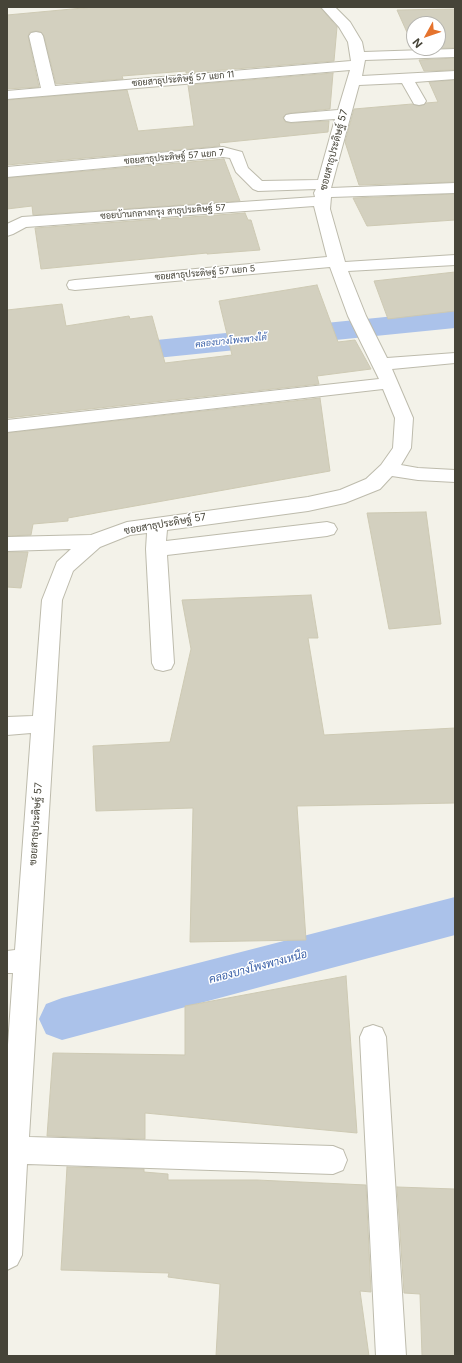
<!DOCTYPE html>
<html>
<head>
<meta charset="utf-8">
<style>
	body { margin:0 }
	#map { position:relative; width:462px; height:1363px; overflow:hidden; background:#f3f2e9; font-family:Inter,sans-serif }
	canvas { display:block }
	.frame { position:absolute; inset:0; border:8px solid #464438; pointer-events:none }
	.north { position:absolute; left:406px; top:16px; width:40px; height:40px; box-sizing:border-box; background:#fff; border:1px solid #b5b4af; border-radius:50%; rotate:230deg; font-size:11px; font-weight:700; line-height:16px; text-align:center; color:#464438 }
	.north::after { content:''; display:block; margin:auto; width:14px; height:18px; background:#e5732d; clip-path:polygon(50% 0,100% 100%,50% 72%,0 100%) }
</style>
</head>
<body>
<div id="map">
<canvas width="462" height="1363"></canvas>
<div class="frame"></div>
<div class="north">N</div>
</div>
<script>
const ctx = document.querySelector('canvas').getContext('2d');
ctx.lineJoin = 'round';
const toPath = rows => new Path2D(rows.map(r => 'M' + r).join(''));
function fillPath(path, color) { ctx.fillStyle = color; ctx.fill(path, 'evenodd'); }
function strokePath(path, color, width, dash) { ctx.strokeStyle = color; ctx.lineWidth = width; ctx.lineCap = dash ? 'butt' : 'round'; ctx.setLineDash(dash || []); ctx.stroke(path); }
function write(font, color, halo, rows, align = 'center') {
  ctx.font = font + ' Inter,Sarabun,sans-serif'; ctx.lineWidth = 3; ctx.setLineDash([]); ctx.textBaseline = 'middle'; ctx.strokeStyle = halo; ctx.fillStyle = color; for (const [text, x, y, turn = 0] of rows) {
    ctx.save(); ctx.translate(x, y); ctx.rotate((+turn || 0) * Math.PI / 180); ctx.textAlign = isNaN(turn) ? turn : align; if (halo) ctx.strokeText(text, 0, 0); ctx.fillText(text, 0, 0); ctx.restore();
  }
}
const canal = toPath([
	[455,310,455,328,7,373,7,355,455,310],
	[455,897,455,935,62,1040,46,1034,39,1019,46,1004,62,998,455,897]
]);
const building = toPath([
	[94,7,320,7,337,27,334,61,186,73,186,71,122,76,123,79,56,84,44,36,41,32,36,31,30,32,28,36,39,87,7,89,7,15,94,7],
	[455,9,455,48,414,49,438,48,438,24,414,24,414,48,397,10,455,9],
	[455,58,455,70,424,71,419,60,455,58],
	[333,73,330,109,291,113,286,114,283,117,285,122,291,123,329,121,328,132,219,143,220,146,7,165,7,100,127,90,138,131,194,126,188,85,333,73],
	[455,80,455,182,359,185,345,142,354,109,412,104,419,106,424,105,426,103,438,102,429,82,455,80],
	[224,159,240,201,33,215,32,206,7,209,7,178,224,159],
	[455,194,455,220,367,226,353,198,455,194],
	[245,213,248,220,251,220,260,250,207,254,207,253,41,269,35,228,245,213],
	[455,272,455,311,388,319,374,281,455,272],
	[317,285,338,342,355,340,371,369,317,376,319,384,7,418,7,310,62,304,66,326,129,316,130,319,152,316,165,363,232,355,219,301,317,285],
	[320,398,330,471,68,518,68,521,33,524,31,535,7,536,7,433,320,398],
	[426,512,441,624,389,629,367,513,426,512],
	[7,552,28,552,21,588,7,587,7,552],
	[311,595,318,638,308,638,324,735,455,728,455,803,297,806,306,940,190,942,193,808,96,811,93,746,170,742,191,649,182,600,311,595],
	[346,976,357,1133,145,1113,145,1139,47,1136,53,1053,185,1055,185,1006,346,976],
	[67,1167,144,1169,144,1172,168,1174,168,1180,257,1180,366,1185,371,1292,360,1291,369,1356,216,1356,220,1284,168,1277,169,1273,61,1270,67,1167],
	[397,1187,455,1189,455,1356,422,1356,420,1294,404,1293,397,1187]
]);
const minor = toPath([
	[321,7,335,7,350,22,362,42,364,52,455,49,455,57,365,60,362,76,455,71,455,79,415,82,426,101,424,104,419,105,414,104,402,83,359,85,331,188,455,183,455,193,331,197,330,209,345,262,455,255,455,265,348,271,366,316,387,358,455,353,455,363,392,369,413,418,411,448,401,465,418,468,455,470,455,482,418,480,392,476,380,489,345,503,308,511,167,530,166,541,327,522,334,524,337,529,334,534,327,536,167,555,174,663,171,669,163,671,155,669,152,663,146,549,147,533,130,535,100,547,73,571,62,600,29,1137,333,1146,343,1150,347,1160,343,1170,333,1174,27,1164,22,1255,17,1265,7,1270,7,1059,13,973,7,973,7,951,15,950,31,733,7,735,7,717,33,716,42,600,57,562,71,549,7,551,7,537,91,535,127,522,308,497,340,490,366,479,381,465,393,448,395,418,383,389,7,432,7,420,379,379,348,316,330,267,75,290,69,289,67,285,69,281,75,280,327,257,314,206,26,227,13,234,7,236,7,224,22,217,315,197,314,193,316,189,258,191,253,189,236,172,230,158,223,157,7,177,7,167,223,147,242,152,248,168,262,181,318,180,335,119,291,122,286,121,284,118,286,115,291,114,338,110,350,70,7,99,7,91,41,88,29,36,31,33,36,32,41,33,43,36,55,86,351,61,348,42,339,27,321,7],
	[373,1025,382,1028,386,1037,406,1356,376,1356,360,1037,364,1028,373,1025]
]);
const farStreetnames = [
	["ซอยสาธุประดิษฐ์ 57 แยก 11",183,79,-5],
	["ซอยสาธุประดิษฐ์ 57 แยก 7",174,157,-5],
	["ซอยบ้านกลางกรุง สาธุประดิษฐ์ 57",163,212,-4],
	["ซอยสาธุประดิษฐ์ 57 แยก 5",205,273,-5]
];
const farWaternames = [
	["คลองบางโพงพางใต้",231,341,-6]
];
const streetNames = [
	["ซอยสาธุประดิษฐ์ 57",334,150,-75],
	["ซอยสาธุประดิษฐ์ 57",165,524,-10],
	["ซอยสาธุประดิษฐ์ 57",36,824,-86]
];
const waterNames = [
	["คลองบางโพงพางเหนือ",258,967,-15]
];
fillPath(canal, '#abc2ea');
fillPath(building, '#d3d0bf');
strokePath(building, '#cdc9b3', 1);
strokePath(minor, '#bdbbac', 2);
fillPath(minor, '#fff');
write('9px', '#464438', '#fff', farStreetnames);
write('italic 9px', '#3b61a8', '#fff', farWaternames);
write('10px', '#464438', '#fff', streetNames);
write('italic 11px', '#3b61a8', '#fff', waterNames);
</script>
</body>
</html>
